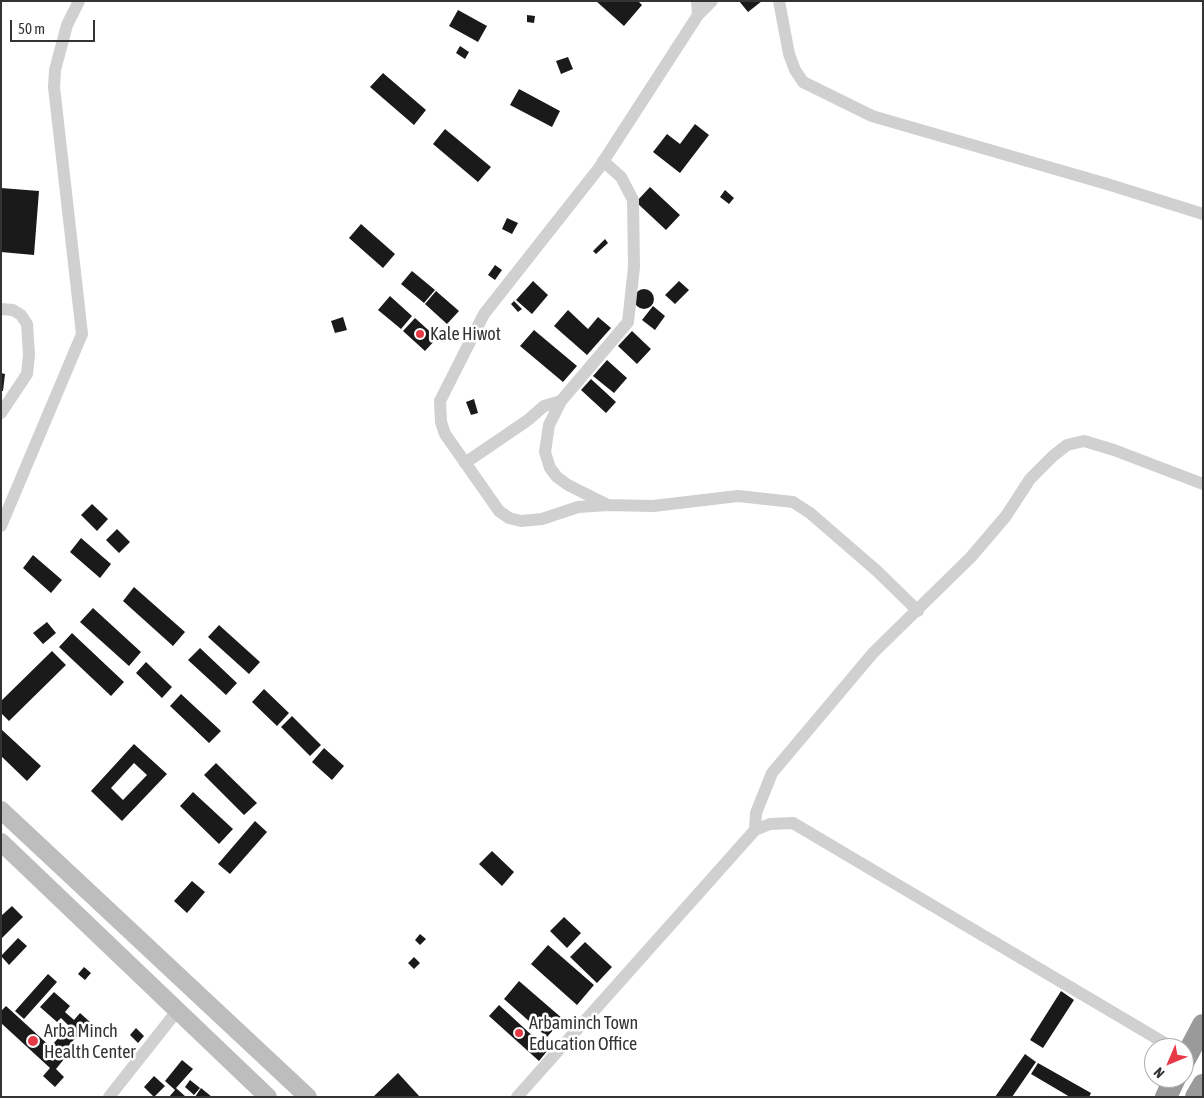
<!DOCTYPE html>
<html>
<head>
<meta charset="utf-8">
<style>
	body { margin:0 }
	#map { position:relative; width:1204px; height:1098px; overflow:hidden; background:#fff; font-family:"Asap Condensed",sans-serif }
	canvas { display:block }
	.frame { position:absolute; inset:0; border:2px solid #333; pointer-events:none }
	.north { position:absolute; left:1144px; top:1038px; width:50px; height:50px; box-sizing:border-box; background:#fff; border:1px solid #adadad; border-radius:50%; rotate:225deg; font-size:14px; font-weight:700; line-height:20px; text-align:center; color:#333 }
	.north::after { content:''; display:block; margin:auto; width:18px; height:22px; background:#e63946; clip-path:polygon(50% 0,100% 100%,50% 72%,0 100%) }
	.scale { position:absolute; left:10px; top:20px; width:85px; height:22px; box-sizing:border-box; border:2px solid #333; border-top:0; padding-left:6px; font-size:15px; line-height:18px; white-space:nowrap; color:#333; -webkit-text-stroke:4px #fff; paint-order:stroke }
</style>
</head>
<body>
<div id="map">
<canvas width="1204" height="1098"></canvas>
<div class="frame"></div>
<div class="north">N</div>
<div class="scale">50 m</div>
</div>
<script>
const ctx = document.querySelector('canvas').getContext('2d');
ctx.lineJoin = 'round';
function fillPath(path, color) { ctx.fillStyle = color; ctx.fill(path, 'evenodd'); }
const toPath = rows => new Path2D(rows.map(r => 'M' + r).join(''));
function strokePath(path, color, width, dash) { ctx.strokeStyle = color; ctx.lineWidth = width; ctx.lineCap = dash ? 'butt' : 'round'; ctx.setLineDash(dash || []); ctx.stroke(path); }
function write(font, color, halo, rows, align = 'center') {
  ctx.font = font + ' "Asap Condensed",sans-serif'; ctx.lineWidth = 5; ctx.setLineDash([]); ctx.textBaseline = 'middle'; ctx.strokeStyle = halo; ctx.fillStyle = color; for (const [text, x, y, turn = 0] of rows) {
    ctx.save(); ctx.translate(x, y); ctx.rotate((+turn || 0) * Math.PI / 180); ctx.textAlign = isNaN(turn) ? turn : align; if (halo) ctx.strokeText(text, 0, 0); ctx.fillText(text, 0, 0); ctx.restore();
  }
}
const building = toPath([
	[596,1,638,1,642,5,624,26],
	[739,1,762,1,748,12],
	[458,10,487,26,478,42,449,26],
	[527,15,535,16,534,23,527,22],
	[460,46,469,52,465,59,456,53],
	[568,57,573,69,561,74,556,61],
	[383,73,426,110,414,125,370,87],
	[519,89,560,111,552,127,510,105],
	[695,124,709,135,680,173,653,152,667,134,680,144],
	[445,129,491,167,478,182,433,144],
	[650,187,680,215,666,230,636,202],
	[1,188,39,191,34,255,1,252],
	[725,190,734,198,729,204,720,197],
	[507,218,518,223,512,234,502,229],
	[361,224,395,254,383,268,349,238],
	[605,239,608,243,596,254,593,251],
	[495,265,502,270,495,280,488,275],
	[412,271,435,290,424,303,401,284],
	[533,281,548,295,532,314,516,300],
	[679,281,689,290,675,304,665,295],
	'634 299a10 10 0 1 1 20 0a10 10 0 1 1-20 0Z',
	[436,291,459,311,447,324,425,304],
	[390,296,412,316,401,329,378,310],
	[514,301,522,309,518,312,511,304],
	[653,306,665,316,655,330,642,320],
	[568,310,588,329,598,317,611,328,587,355,554,326],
	[343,317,347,330,335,333,331,321],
	[415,318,437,338,425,351,403,331],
	[534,330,577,366,563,382,520,346],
	[632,331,651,349,637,364,618,346],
	[607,360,627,378,614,393,593,376],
	[1,373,5,374,3,391,1,391],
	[591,379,616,402,606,413,581,390],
	[474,399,478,413,471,415,466,402],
	[92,504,108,519,97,531,81,515],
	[117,529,130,542,119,553,106,540],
	[81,538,111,564,100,578,70,552],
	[33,555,62,580,51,593,23,568],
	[134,587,185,632,173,646,123,601],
	[93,608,141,652,129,666,80,622],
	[47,622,56,633,43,644,33,633],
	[219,625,260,662,249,674,208,637],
	[72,633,124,682,111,696,59,647],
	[200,648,237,683,226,695,188,660],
	[52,651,66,665,9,721,1,713,1,701],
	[146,662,172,687,162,698,136,673],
	[264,689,289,713,277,726,252,702],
	[181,694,221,731,209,743,170,706],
	[292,716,321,745,310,756,281,727],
	[1,729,41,766,27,781,1,756],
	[134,744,167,774,122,821,91,791],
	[134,763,147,775,123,800,111,788],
	[324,748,344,766,332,780,312,762],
	[216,763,257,803,244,815,204,775],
	[193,792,233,829,219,844,180,806],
	[255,821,267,832,230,874,218,864],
	[492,851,514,872,502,886,479,864],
	[192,881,205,892,187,913,174,901],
	[12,906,23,917,1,939,1,916],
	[564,917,581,933,567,948,550,931],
	[420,934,426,939,420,945,415,940],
	[18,938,27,946,9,965,1,956],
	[585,942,612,967,597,983,570,957],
	[548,945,594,985,577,1005,531,964],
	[414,957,420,963,414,969,408,963],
	[84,967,91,973,85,980,78,974],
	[48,974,57,982,24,1019,15,1011],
	[519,981,563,1019,547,1037,504,999],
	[1061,991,1074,1000,1043,1048,1030,1040],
	[54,992,70,1006,65,1012,74,1020,80,1013,90,1022,62,1053,53,1044,69,1026,61,1018,57,1022,40,1007],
	[499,1005,548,1050,539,1061,489,1016],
	[6,1006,64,1059,56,1069,64,1077,55,1087,43,1076,50,1068,1,1023,1,1011],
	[136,1028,144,1036,138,1043,130,1035],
	[1025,1054,1036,1062,1012,1097,995,1097],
	[182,1060,193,1069,176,1088,186,1097,169,1097,175,1090,165,1081],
	[1038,1063,1091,1093,1089,1097,1070,1097,1031,1074],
	[398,1073,420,1097,373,1097],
	[154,1076,165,1086,154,1097,144,1087],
	[190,1080,200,1088,194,1095,185,1087],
	[201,1088,212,1097,195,1097]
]);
const street = toPath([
	[697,1,698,15,599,168,484,314,440,401,441,422,445,434,499,511,509,518,521,521,542,519,578,507,608,505,653,506,738,496,793,502,810,513,877,571,918,611],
	[779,1,789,54,795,70,803,82,872,116,1107,184,1203,214],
	[698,15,712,1],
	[603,161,621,177,633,200,634,267,628,322,561,401,549,425,545,452,550,468,557,477,568,485,608,505],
	[1,309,13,310,21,315,27,324,29,355,27,374,1,413],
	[465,463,528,420,544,406,561,401],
	[1,526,82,334,54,87,55,70,67,25,79,1],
	[755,830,756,813,772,773,873,653,971,557,1006,516,1030,479,1053,456,1067,445,1084,441,1114,450,1203,484],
	[109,1097,177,1011],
	[517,1097,755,830,770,824,793,823,1173,1048]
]);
const secondary = toPath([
	[1,810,308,1097],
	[1,842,268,1097]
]);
const highway = toPath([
	[1184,1061,1203,1025],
	[1166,1097,1175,1078],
	[1196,1097,1203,1085]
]);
const markers = [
	[420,334,5,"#e63946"],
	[519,1033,5,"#e63946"],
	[33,1041,6,"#e63946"]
];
const poiNames = [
	["Kale Hiwot",430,334],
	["Arbaminch Town",529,1023],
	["Education Office",529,1044],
	["Arba Minch",44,1031],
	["Health Center",44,1052]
];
fillPath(building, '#1a1a1a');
strokePath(street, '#d0d0d0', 12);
strokePath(secondary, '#bdbdbd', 18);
strokePath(highway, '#9a9a9a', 22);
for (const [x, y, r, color] of markers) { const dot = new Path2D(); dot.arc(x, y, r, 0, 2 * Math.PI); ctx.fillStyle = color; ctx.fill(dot); strokePath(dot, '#fff', 2); }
write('18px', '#333', '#fff', poiNames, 'left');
</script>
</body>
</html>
